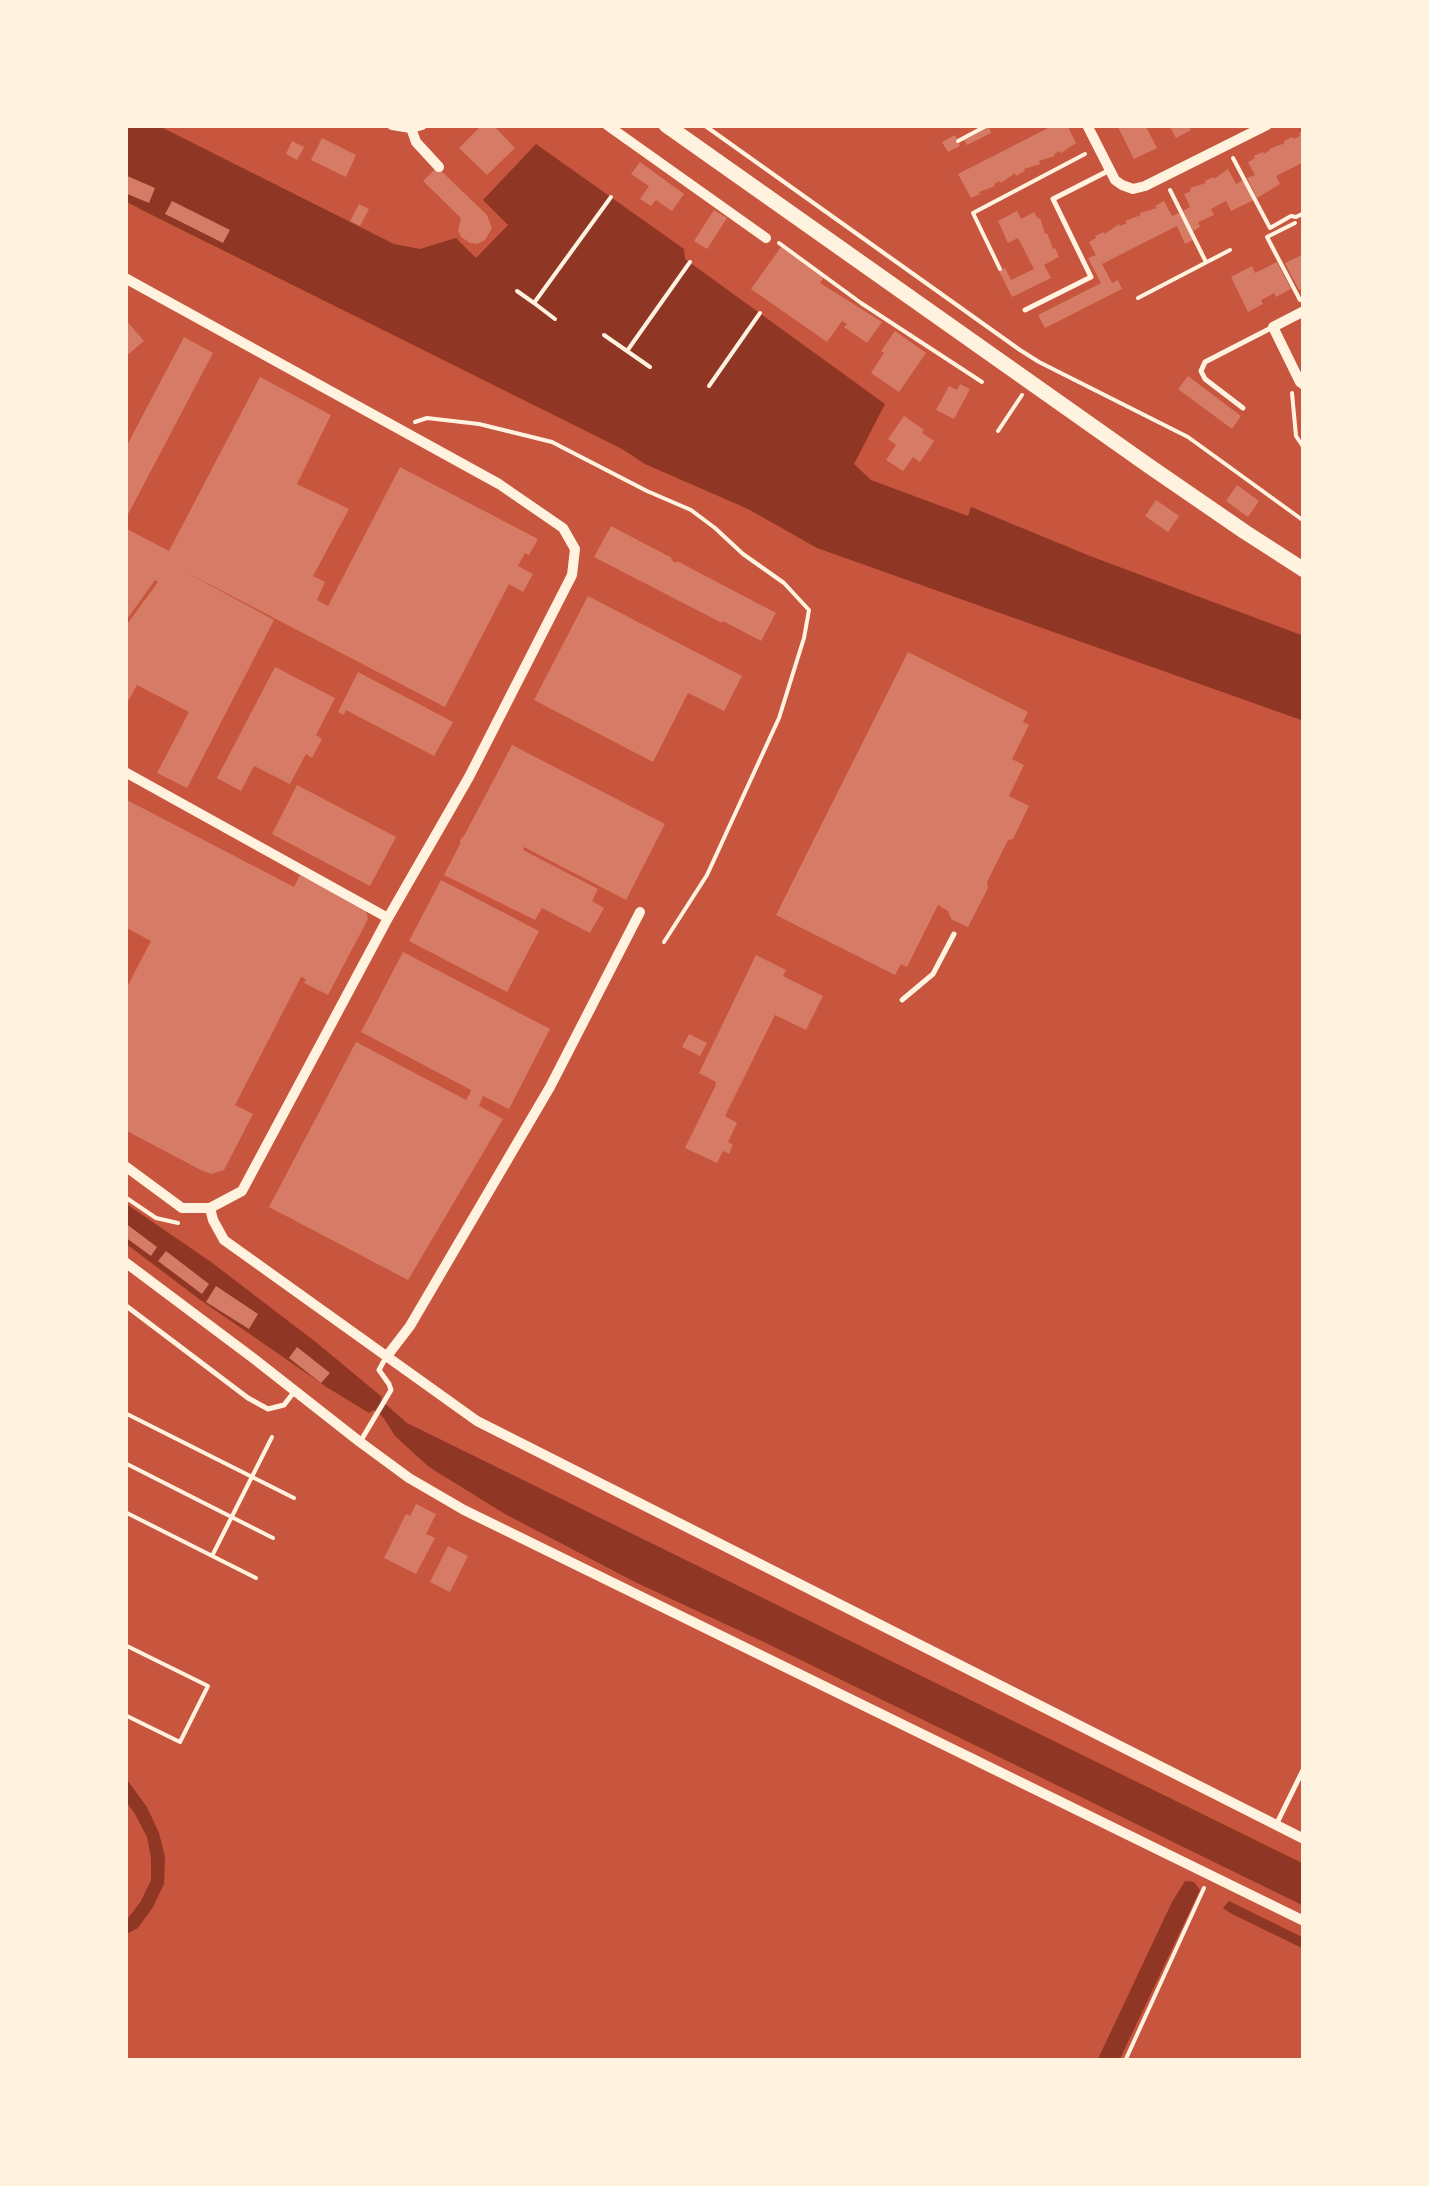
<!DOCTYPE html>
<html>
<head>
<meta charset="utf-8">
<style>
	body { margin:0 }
	#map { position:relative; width:1429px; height:2186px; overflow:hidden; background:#c8553d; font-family:"IBM Plex Sans",sans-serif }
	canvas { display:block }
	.frame { position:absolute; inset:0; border:128px solid #fff3e0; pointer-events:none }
</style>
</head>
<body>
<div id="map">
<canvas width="1429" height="2186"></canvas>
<div class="frame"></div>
</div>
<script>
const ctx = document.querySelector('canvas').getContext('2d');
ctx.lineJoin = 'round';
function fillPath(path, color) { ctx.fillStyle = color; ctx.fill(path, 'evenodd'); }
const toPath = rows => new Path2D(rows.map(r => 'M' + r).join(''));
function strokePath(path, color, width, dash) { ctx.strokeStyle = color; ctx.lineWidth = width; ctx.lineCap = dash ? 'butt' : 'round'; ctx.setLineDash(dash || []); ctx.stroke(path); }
const water = toPath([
	[125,125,157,125,394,244,420,249,456,238,476,258,508,225,483,200,536,144,684,249,685,259,885,404,854,464,871,480,968,516,971,507,1090,556,1304,636,1304,721,817,548,748,509,645,464,622,449,146,212,125,201],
	[125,1203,211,1262,317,1343,382,1397,381,1400,407,1423,1304,1864,1304,1906,768,1644,635,1582,505,1514,429,1467,395,1436,383,1417,374,1410,369,1413,328,1388,199,1299,125,1243],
	[125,1777,147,1807,159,1833,165,1857,164,1884,153,1907,138,1928,125,1935,125,1919,129,1917,141,1901,151,1880,151,1858,147,1837,135,1814,125,1800],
	[1185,1881,1194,1882,1200,1890,1119,2061,1097,2061,1172,1902],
	[1229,1901,1304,1938,1304,1949,1232,1914,1223,1908]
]);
const building = toPath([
	[482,125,493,125,515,148,487,175,459,148],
	[1054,125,1067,125,1076,143,1061,153,1060,151,1054,154,1055,156,1039,161,1040,164,1024,169,1025,171,1016,176,1015,173,1001,183,1000,181,994,184,995,186,979,192,980,194,971,198,958,174],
	[1117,125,1145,125,1157,148,1134,159],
	[1169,125,1188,125,1191,130,1176,138],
	[989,127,991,133,967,145,964,140],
	[1304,131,1304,162,1276,176,1280,184,1257,198,1247,178,1255,175,1248,162,1255,158,1254,156,1263,152,1264,154,1270,150,1269,149,1285,143,1284,141,1292,137,1294,139,1300,136,1299,133],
	[955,135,960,146,948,152,942,142],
	[322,138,356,155,346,177,311,160],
	[292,141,304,147,297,160,286,154],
	[640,162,684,194,672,211,656,200,651,206,640,199,649,186,631,174],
	[437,167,487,215,492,228,485,240,477,244,470,243,461,237,458,230,461,218,423,181],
	[1228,169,1236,184,1244,180,1254,200,1231,211,1226,201,1211,209,1214,215,1198,222,1200,227,1193,231,1183,211,1190,207,1184,194,1191,191,1190,188,1206,183,1205,181,1213,177,1214,179],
	[125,175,155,188,149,203,125,193],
	[172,201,230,230,223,243,165,214],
	[1164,201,1172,216,1179,213,1193,240,1185,244,1177,226,1102,264,1112,283,1118,280,1122,289,1045,328,1038,315,1101,283,1088,258,1096,255,1089,242,1096,238,1095,236,1104,232,1105,234,1119,224,1120,226,1127,223,1125,221,1141,215,1140,213,1157,208,1155,206],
	[359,204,369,209,360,226,350,221],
	[714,210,727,218,707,249,694,241],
	[1017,211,1021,219,1034,212,1038,219,1040,218,1045,234,1047,233,1053,249,1055,248,1059,257,1044,265,1051,278,1012,297,999,271,1005,268,1011,280,1034,269,1018,238,1008,243,998,221],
	[781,247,824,277,820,283,882,322,867,343,844,327,847,324,842,321,827,342,751,289],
	[1304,254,1304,288,1299,290,1285,263],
	[1277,262,1291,289,1276,297,1274,293,1267,297,1261,300,1263,304,1248,312,1231,277,1252,266,1255,273],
	[125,319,144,341,125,357],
	[895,331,926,353,899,392,871,373,884,353,881,351],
	[184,337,213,353,125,520,125,449],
	[1188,376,1241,416,1232,429,1178,389],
	[260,377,331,415,297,484,349,509,313,576,325,582,317,600,328,606,400,467,538,539,529,555,525,553,518,566,533,574,523,592,509,584,445,707,180,569,274,620,187,788,157,773,189,712,137,685,125,707,125,627,158,582,155,580,125,622,125,528,169,551],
	[960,384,970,389,954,419,936,410,949,386,957,390],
	[904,416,924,430,922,433,934,441,920,462,913,457,903,471,886,460,896,445,888,439],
	[1237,485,1259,501,1248,517,1226,501],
	[1156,500,1179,516,1168,532,1145,516],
	[611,526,672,558,671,560,676,563,677,561,776,613,761,641,723,621,722,623,594,557],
	[588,596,742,676,724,711,688,693,653,762,534,700],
	[908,652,1028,712,1023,722,1029,725,1012,759,1024,765,1009,796,1029,806,1013,839,1008,840,987,882,988,888,968,927,951,919,948,911,938,905,907,967,901,964,895,975,776,915],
	[275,667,335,698,316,735,322,739,312,758,306,754,290,784,254,766,241,791,217,778],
	[358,672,453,722,434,756,346,710,344,715,338,712],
	[512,745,665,824,626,900,524,847,523,850,598,889,592,901,604,908,590,933,542,908,535,920,444,875,460,844,460,840,464,836],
	[297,785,396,837,370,886,272,834],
	[125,799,294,887,300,875,365,908,368,919,328,995,304,983,306,979,301,977,235,1105,253,1114,224,1170,211,1174,201,1170,125,1130,125,991,151,941,125,927],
	[441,880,539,931,507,992,409,941],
	[403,952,550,1029,509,1109,483,1096,479,1106,503,1119,408,1280,269,1207,356,1042,466,1100,469,1095,471,1090,361,1032],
	[756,955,786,970,783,976,823,996,806,1030,775,1015,725,1116,737,1123,728,1142,733,1145,729,1154,723,1151,717,1163,685,1148,715,1087,716,1082,699,1073],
	[689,1034,707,1043,700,1056,682,1047],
	[125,1223,157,1247,151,1256,125,1237],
	[166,1251,209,1284,202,1294,158,1261],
	[216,1286,258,1314,249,1329,206,1302],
	[297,1347,330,1373,321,1383,289,1358],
	[416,1504,436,1514,426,1534,435,1538,416,1574,384,1558,406,1514,410,1516],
	[448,1546,468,1556,450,1592,430,1582]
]);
const path = toPath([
	[704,125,1020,350,1039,362,1188,437,1304,521],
	[958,141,988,125],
	[1233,158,1270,228,1291,216,1296,217,1304,213],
	[1170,190,1206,262],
	[1295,223,1267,237,1300,300],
	[779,243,861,303,982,382],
	[1000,269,973,213,1085,154],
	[517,291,534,303,611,197],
	[1138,298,1230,250],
	[534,303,555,319],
	[604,335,627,351,690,262],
	[627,351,650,367],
	[709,386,760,313],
	[1292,393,1296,436,1304,448],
	[415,422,427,418,479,424,552,442,647,491,691,510,715,528,743,554,784,583,809,610,804,638,779,718,707,875,664,942],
	[998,431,1022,395],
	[125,1197,156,1218,178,1223],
	[125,1413,294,1498],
	[125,1463,273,1538],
	[125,1512,256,1578],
	[212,1556,272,1437],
	[125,1645,208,1686,180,1742,125,1715],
	[1125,2061,1204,1888]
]);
const service = toPath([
	[1025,310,1091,277,1053,199,1110,170],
	[1243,408,1205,379,1201,371,1205,362,1273,327],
	[902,1000,933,974,954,934],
	[125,1305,248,1398,268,1409,284,1405,294,1392],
	[360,1442,391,1390,389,1384,379,1370,385,1359],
	[1277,1823,1304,1768]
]);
const minor = toPath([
	[392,125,411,128,422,125],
	[607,125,766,238],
	[1087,125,1115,180,1122,185,1133,189,1145,186,1267,125],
	[411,128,416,142,439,167],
	[125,278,499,484,563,528,575,549,572,575,469,777,388,918,242,1191,210,1208,182,1208,125,1166],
	[1304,311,1273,327,1300,382,1304,385],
	[125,772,388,918],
	[210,1208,213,1220,224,1240,477,1421,1304,1839],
	[125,1262,253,1358,360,1442,409,1478,464,1510,1304,1921],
	[387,1356,410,1326,550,1087,640,912]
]);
const primary = toPath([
	[666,125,1149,466,1245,532,1304,570]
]);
fillPath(water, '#8f3625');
fillPath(building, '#d67c66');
strokePath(path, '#fff3e0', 4);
strokePath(service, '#fff3e0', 5);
strokePath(minor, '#fff3e0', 10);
strokePath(primary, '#fff3e0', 15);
</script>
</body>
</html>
